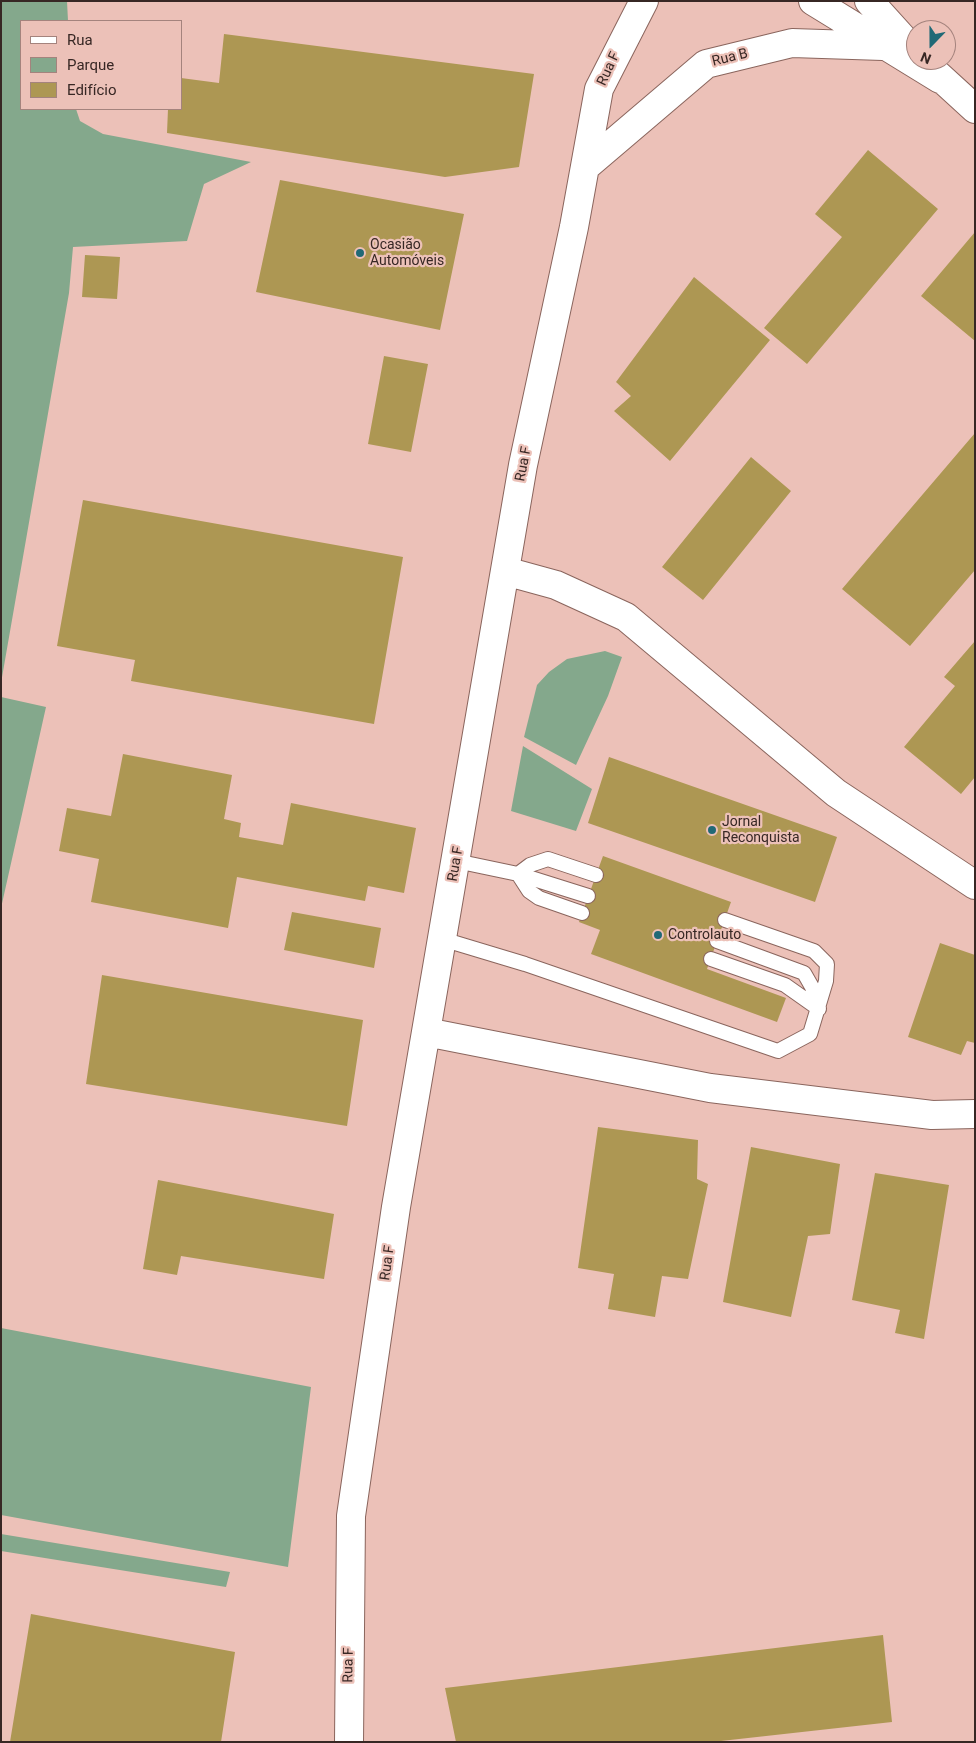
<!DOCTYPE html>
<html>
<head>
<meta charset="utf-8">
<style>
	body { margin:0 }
	#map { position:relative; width:976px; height:1743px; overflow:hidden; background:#ecc1b8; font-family:Roboto,sans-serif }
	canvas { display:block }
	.frame { position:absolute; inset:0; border:2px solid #372724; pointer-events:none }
	.legend { position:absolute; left:20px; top:20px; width:162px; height:90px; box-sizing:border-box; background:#ecc1b8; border:1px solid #a4837d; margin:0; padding:6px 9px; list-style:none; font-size:15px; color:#372724 }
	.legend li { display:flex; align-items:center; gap:10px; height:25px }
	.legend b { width:25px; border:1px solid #a4837d }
	.north { position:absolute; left:906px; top:20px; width:50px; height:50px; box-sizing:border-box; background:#ecc1b8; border:1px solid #a4837d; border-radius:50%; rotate:202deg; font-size:14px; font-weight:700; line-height:20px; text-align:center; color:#372724 }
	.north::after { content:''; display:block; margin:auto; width:18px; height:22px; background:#216976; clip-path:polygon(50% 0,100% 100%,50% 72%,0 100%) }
</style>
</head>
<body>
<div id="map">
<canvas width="976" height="1743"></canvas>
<div class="frame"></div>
<ul class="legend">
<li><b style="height:6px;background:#fff"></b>Rua</li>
<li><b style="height:14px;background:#84a88c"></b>Parque</li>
<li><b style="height:14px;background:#ad9753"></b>Edifício</li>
</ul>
<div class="north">N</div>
</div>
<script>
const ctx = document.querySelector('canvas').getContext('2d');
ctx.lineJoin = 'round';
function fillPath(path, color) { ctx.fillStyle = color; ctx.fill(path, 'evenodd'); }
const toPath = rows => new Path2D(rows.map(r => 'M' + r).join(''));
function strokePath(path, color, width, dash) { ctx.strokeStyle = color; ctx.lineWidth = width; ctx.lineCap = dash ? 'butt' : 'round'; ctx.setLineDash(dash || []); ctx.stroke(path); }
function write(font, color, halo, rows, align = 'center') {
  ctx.font = font + ' Roboto,sans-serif'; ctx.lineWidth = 4.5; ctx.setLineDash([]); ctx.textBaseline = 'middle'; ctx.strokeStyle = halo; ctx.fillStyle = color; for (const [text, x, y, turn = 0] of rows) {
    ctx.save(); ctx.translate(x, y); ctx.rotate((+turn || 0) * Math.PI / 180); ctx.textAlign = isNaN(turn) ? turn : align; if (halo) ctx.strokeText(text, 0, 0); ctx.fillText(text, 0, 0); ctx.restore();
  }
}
const green = toPath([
	[1,1,67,1,68,21,21,21,21,109,76,109,80,121,103,134,251,162,204,184,187,241,73,247,69,293,1,683],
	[605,651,622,657,608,696,576,765,524,737,537,685,549,672,567,659],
	[1,697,46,707,1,908],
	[523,746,592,789,576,831,511,811],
	[1,1328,311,1387,288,1567,1,1515],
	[1,1534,230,1572,226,1587,1,1551]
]);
const building = toPath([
	[224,34,534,74,519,167,445,177,167,133,168,109,181,109,181,78,219,83],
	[868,150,938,209,807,364,764,328,842,237,815,214],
	[280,180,464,214,440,330,256,292],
	[975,232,975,341,921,296],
	[85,255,120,257,117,299,82,297],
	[694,277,770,340,670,461,614,411,631,396,616,382],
	[384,356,428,364,411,452,368,444],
	[975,433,975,570,910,646,842,589],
	[751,457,791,491,703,600,662,567],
	[83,500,403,557,374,724,131,681,135,660,57,646],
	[975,641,975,777,961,794,904,747,955,686,944,677],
	[123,754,232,775,224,819,241,823,239,837,283,845,291,803,416,828,404,893,368,886,365,901,237,877,228,928,91,902,99,859,59,851,67,808,111,816],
	[609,757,837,837,815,902,588,823],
	[603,856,731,902,707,969,786,998,777,1022,591,954,600,930,579,922],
	[292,912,381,928,374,968,284,950],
	[940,943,975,955,975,1043,967,1041,961,1055,908,1037],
	[102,975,363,1020,347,1126,86,1084],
	[598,1127,698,1140,697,1179,708,1184,688,1279,662,1276,655,1317,608,1309,614,1274,578,1268],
	[751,1147,840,1164,830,1234,808,1236,791,1317,723,1302],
	[875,1173,949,1185,924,1339,895,1333,900,1310,852,1300],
	[158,1180,334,1214,324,1279,181,1256,177,1275,143,1269],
	[31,1614,235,1652,221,1742,10,1742],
	[883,1635,892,1722,712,1742,456,1742,445,1688]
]);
const service = toPath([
	[456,861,518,874,529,891,539,898,582,913],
	[518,874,530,865,548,859,596,875],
	[518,874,588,896],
	[442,939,525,964,778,1051,810,1034,826,981,827,964,814,951,725,920],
	[717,941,804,973,812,987,819,1008],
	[711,959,785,985,819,1009]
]);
const minor = toPath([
	[813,1,940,79],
	[869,1,916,53],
	[928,66,975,109],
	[585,167,706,64,792,43,883,46],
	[505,571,556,585,626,617,836,793,975,885],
	[426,1032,710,1088,932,1115,975,1114],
	[349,1742,351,1516,396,1207,523,465,574,227,599,89,644,1]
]);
const markers = [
	[360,253,5,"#216976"],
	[712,830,5,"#216976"],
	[658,935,5,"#216976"]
];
const streetNames = [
	["Rua B",730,58,-14],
	["Rua F",609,69,-65],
	["Rua F",524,464,-79],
	["Rua F",456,864,-80],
	["Rua F",388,1263,-82],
	["Rua F",349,1665,-89]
];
const poiNames = [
	["Ocasião",370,245],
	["Automóveis",370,261],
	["Jornal",722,822],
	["Reconquista",722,838],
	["Controlauto",668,935]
];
fillPath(green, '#84a88c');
fillPath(building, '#ad9753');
strokePath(service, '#8a655d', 16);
strokePath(minor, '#8a655d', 30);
strokePath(service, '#fff', 14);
strokePath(minor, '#fff', 28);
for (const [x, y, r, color] of markers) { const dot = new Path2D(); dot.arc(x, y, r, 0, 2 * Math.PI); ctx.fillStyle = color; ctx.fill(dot); strokePath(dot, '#ecc1b8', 2); }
write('14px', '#372724', '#ecc1b8', streetNames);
write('14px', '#372724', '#ecc1b8', poiNames, 'left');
</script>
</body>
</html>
